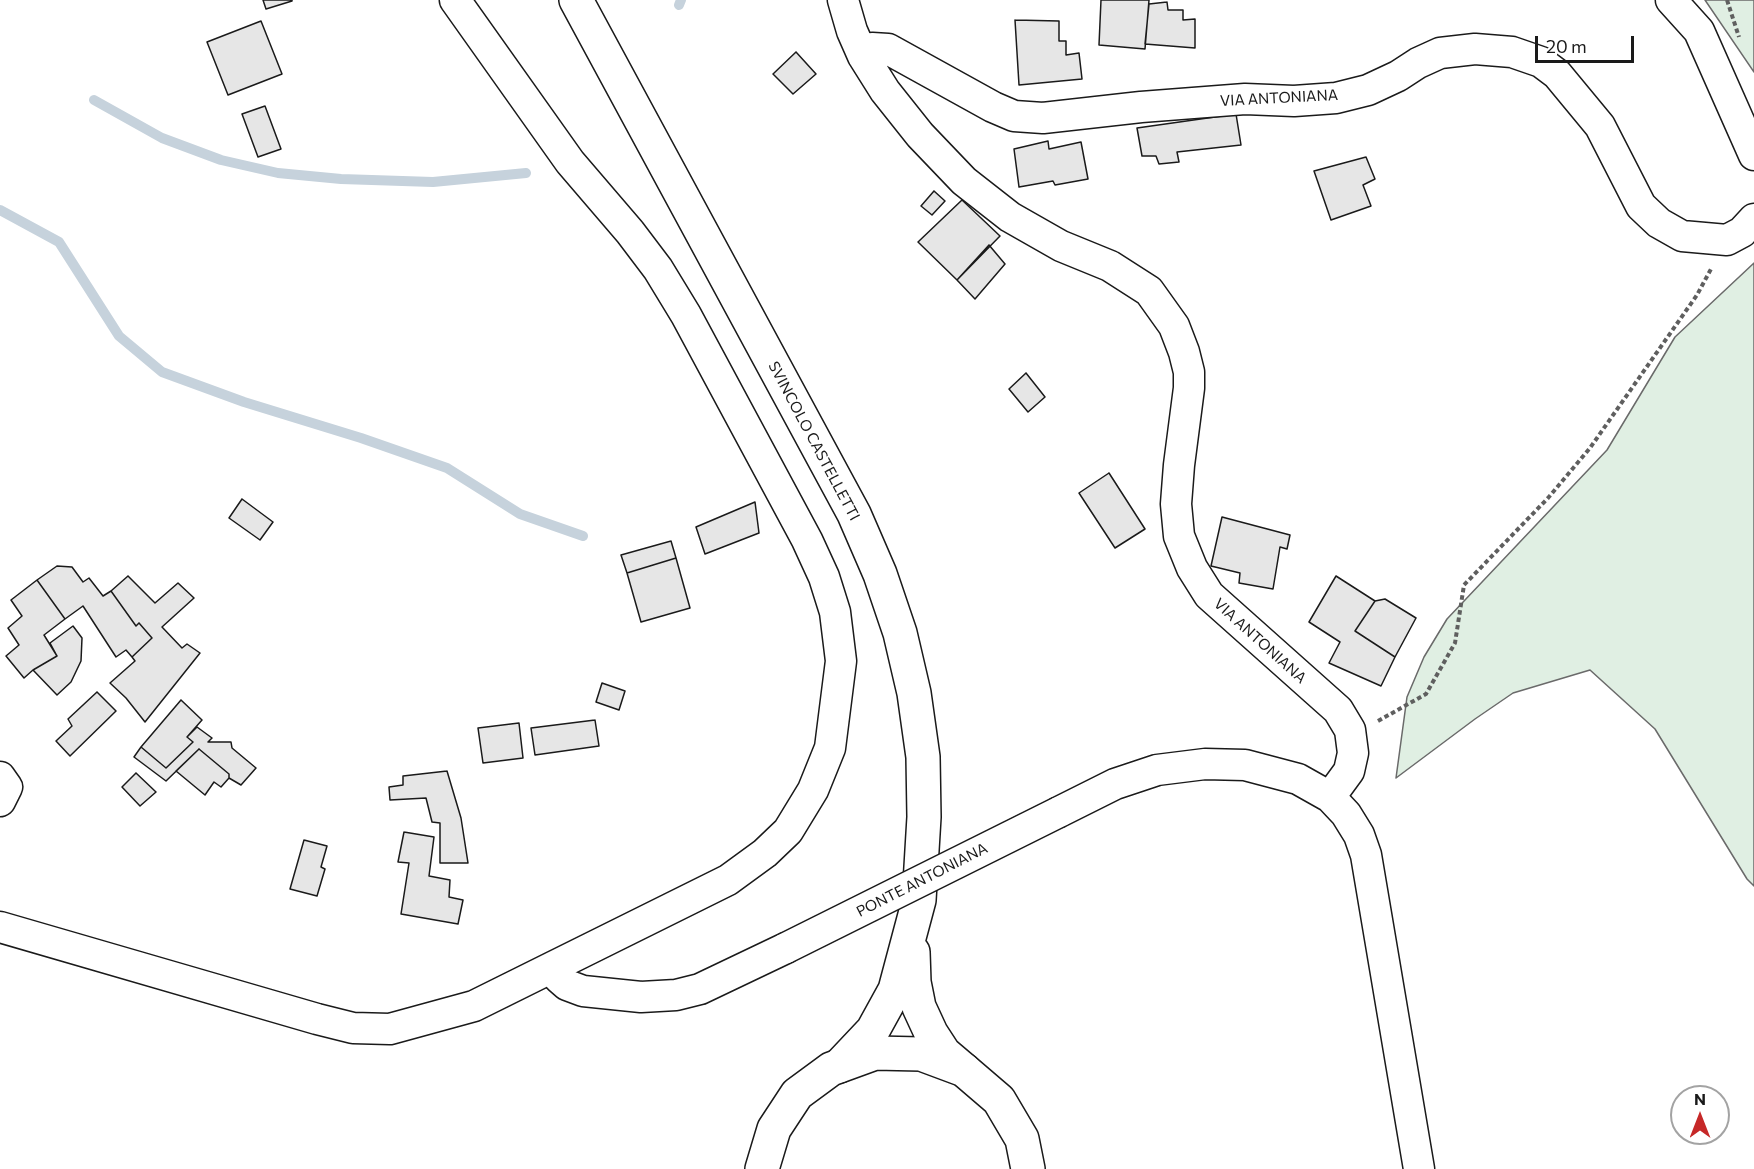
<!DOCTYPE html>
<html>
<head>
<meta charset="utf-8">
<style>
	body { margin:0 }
	#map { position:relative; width:1754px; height:1169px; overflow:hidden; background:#fff; font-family:Commissioner,sans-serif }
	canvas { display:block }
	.north { position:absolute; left:1670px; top:1085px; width:60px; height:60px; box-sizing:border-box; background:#fff; border:2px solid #a3a3a3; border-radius:50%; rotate:0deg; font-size:16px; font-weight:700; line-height:24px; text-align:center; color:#1a1a1a }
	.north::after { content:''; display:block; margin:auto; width:21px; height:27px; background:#c62828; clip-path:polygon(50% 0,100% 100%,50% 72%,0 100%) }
	.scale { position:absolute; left:1535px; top:36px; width:99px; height:27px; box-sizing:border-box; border:3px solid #1a1a1a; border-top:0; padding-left:8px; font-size:18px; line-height:21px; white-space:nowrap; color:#1a1a1a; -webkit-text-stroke:4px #fff; paint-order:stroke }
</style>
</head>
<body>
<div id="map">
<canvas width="1754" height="1169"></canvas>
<div class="north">N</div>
<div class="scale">20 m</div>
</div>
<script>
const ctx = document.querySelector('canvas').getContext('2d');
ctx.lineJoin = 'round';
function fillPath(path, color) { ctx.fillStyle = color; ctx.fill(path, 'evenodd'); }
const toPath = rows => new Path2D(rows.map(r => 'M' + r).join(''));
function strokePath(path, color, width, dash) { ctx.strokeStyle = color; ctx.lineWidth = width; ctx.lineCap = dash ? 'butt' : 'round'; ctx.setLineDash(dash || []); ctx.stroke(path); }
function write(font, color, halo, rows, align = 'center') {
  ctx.font = font + ' Commissioner,sans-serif'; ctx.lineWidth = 4.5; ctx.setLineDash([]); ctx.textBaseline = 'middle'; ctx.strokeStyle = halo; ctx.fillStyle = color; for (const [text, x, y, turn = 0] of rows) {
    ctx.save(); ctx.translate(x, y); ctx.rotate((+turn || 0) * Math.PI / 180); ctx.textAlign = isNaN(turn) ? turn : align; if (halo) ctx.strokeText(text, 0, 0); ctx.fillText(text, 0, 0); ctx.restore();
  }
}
const green = toPath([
	[1705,0,1754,0,1754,72,1705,0],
	[1754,263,1754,886,1747,879,1655,729,1590,670,1513,693,1475,719,1396,778,1407,697,1424,657,1447,619,1607,450,1675,337,1754,263]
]);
const stream = toPath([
	[679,5,681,0],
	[94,100,162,138,221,160,278,173,341,179,433,182,526,173],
	[0,210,59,242,119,336,162,372,244,402,361,438,447,468,520,514,583,536]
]);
const building = toPath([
	[263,0,292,0,292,1,266,9,263,0],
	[1101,0,1149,0,1145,49,1099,45,1101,0],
	[1167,2,1168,10,1183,10,1183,20,1195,19,1195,48,1145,44,1149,4,1167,2],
	[1015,20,1059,21,1059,41,1066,41,1066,55,1079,53,1082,79,1019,85,1015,20],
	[261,21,282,74,228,95,207,42,261,21],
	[796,52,816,74,793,94,773,74,796,52],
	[265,106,281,149,258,157,242,114,265,106],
	[1236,114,1241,145,1177,152,1179,162,1159,164,1156,156,1142,156,1137,128,1236,114],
	[1048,141,1049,149,1081,142,1088,179,1055,185,1053,181,1019,187,1014,149,1048,141],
	[1366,157,1375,179,1363,185,1371,206,1331,220,1314,171,1366,157],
	[934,191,945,201,932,215,921,206,934,191],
	[962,200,1000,236,957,280,918,242,962,200],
	[989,245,1005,264,975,299,957,280,989,245],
	[1026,373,1045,397,1028,412,1009,389,1026,373],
	[1109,473,1145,529,1115,548,1079,493,1109,473],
	[242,499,273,522,260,540,229,518,242,499],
	[755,502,759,533,705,554,696,527,755,502],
	[1222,517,1290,535,1287,549,1280,547,1273,589,1239,583,1240,573,1211,566,1222,517],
	[671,541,676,558,627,573,621,555,671,541],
	[676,558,690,608,641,622,627,573,676,558],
	[57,566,72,567,83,582,89,578,103,596,111,591,136,626,139,623,152,638,132,657,126,650,116,657,83,606,65,619,37,580,57,566],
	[128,576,155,603,178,583,194,598,162,627,182,648,187,644,200,653,145,722,126,698,110,683,135,661,132,657,152,638,139,623,136,626,111,591,128,576],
	[1336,576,1375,601,1355,631,1395,657,1381,686,1329,663,1340,642,1309,622,1336,576],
	[37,580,65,619,44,635,57,656,33,670,24,678,6,656,19,645,8,628,22,616,11,600,37,580],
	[1385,599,1416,618,1395,657,1355,631,1375,601,1385,599],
	[73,626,82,638,81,661,71,682,57,695,33,670,57,656,50,643,73,626],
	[602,683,625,691,619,710,596,702,602,683],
	[97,692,116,711,70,756,56,741,72,726,68,719,97,692],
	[181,700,202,720,187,737,193,742,166,768,141,747,181,700],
	[595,720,599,746,535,755,531,728,595,720],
	[519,723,523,758,483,763,478,728,519,723],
	[197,727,212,738,208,742,231,742,232,748,256,768,241,785,229,778,229,774,199,749,166,781,134,757,141,747,166,768,193,742,187,737,197,727],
	[199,749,229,774,229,778,221,787,214,782,205,795,176,771,199,749],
	[447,771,461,818,468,863,440,863,440,823,432,822,426,798,390,800,389,787,403,785,403,776,447,771],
	[136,773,156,792,140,806,122,787,136,773],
	[404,832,434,837,429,876,450,880,449,897,463,900,458,924,401,914,409,863,398,862,404,832],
	[304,840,327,846,321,867,325,869,317,896,290,889,304,840]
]);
const path = toPath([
	[1727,0,1739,37],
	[1378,721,1426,694,1455,643,1464,585,1548,498,1590,448,1697,295,1711,269]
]);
const minor = toPath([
	[843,0,852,31,863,56,885,91,920,135,964,181,1010,217,1061,246,1110,266,1149,291,1174,326,1184,352,1189,372,1189,388,1179,465,1176,504,1179,536,1192,568,1209,595,1338,710,1350,730,1353,753,1349,771,1330,797],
	[1671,0,1699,31,1754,155],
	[863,56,866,50,872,48,888,49,993,107,1014,116,1043,118,1141,107,1245,99,1294,101,1336,98,1368,90,1398,76,1418,63,1440,53,1475,49,1512,52,1541,62,1557,74,1600,126,1641,206,1659,223,1682,236,1727,240,1742,232,1754,219],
	[0,777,7,787,0,801],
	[1059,812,1115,784,1157,770,1205,764,1245,765,1298,779,1330,797,1346,814,1359,835,1366,855,1419,1169],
	[0,927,317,1019,353,1028,390,1029,474,1006,728,880,765,853,788,831,813,790,830,748,841,661,835,612,824,577,807,540,686,315,658,269,630,232,570,162,455,0],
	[553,967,559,978,567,985,583,991,641,997,676,995,700,989,786,948]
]);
const tertiary = toPath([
	[762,1169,774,1129,797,1094,831,1069,875,1053,921,1054,964,1070,999,1100,1022,1139,1028,1169]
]);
const primary = toPath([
	[576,0,854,514,880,574,900,633,914,693,923,757,924,817,919,900,895,990,873,1030,839,1066],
	[913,952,914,982,919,1007,931,1033,944,1053,964,1070]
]);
const minorBridge = toPath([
	[786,948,1059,812]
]);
const streetNames = [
	["VIA ANTONIANA",1279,98,-3],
	["SVINCOLO CASTELLETTI",814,441,62],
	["VIA ANTONIANA",1260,641,42],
	["PONTE ANTONIANA",922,880,-27]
];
fillPath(green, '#e0efe3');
strokePath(green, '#6a6a6a', 1.5);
strokePath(stream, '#c6d2dc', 10);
fillPath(building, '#e6e6e6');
strokePath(building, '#1a1a1a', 1.5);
strokePath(minor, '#1a1a1a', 33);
strokePath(tertiary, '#1a1a1a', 36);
strokePath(primary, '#1a1a1a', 36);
strokePath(path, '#5f5f5f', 4, [4.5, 3]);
strokePath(minor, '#fff', 30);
strokePath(tertiary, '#fff', 33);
strokePath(primary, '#fff', 33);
strokePath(minorBridge, '#1a1a1a', 33, []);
strokePath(minorBridge, '#fff', 30);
write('15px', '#1a1a1a', '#fff', streetNames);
</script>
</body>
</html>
